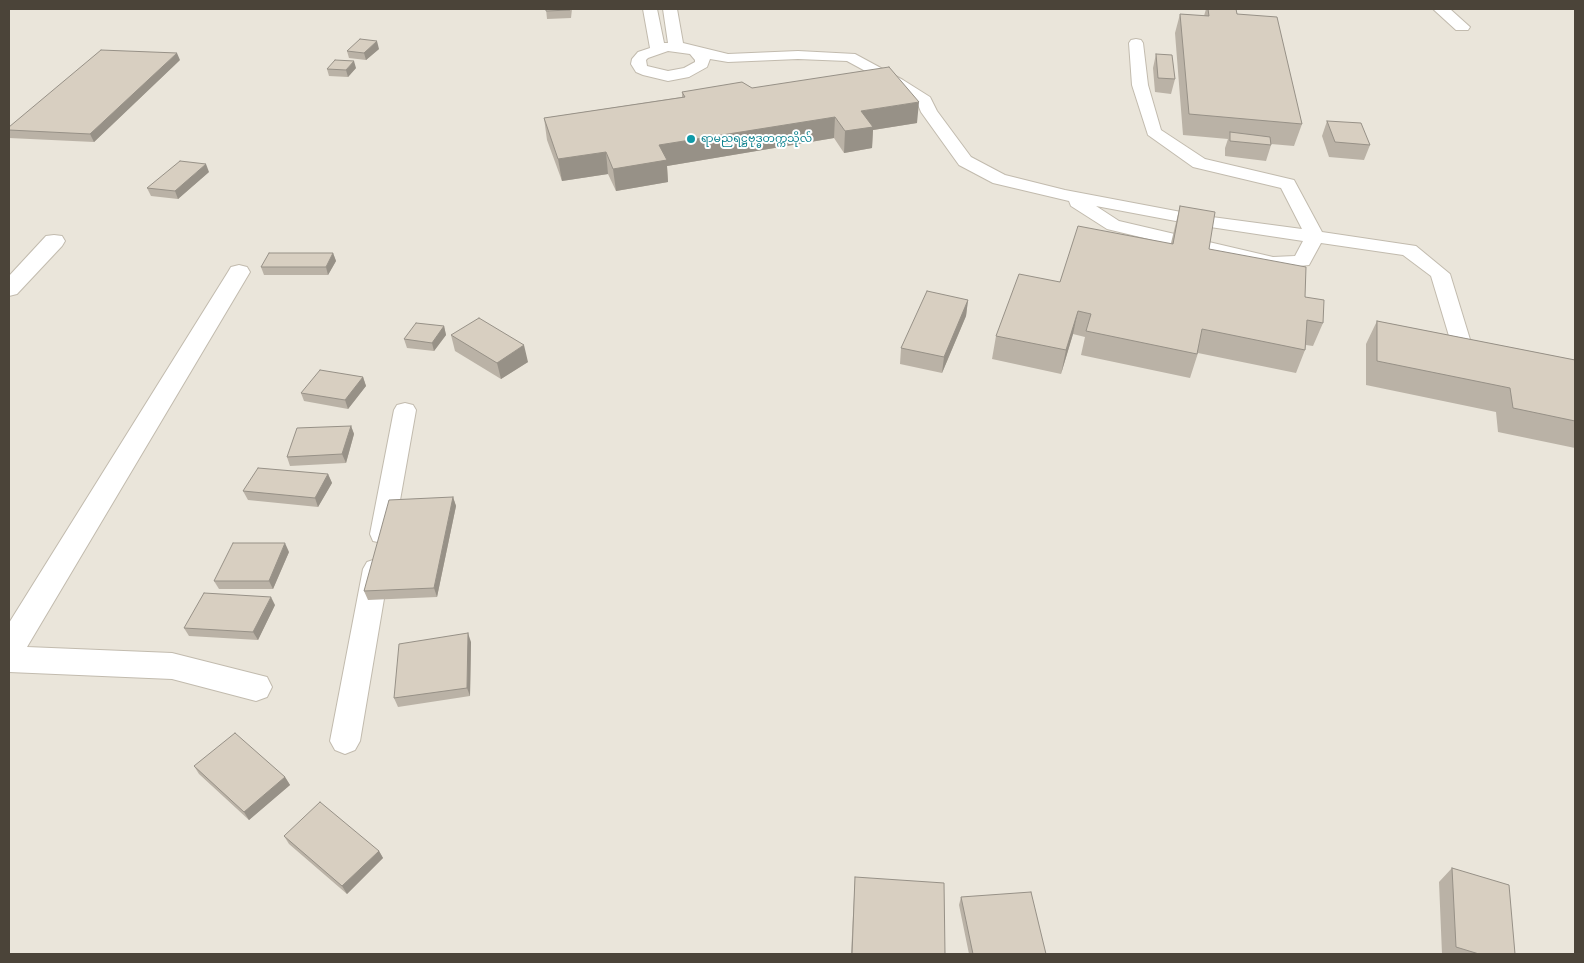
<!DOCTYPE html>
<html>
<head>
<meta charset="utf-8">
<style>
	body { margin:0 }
	#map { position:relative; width:1584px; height:963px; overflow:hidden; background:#f6f3ec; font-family:"Public Sans",sans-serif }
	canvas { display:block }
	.frame { position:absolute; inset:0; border:10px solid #4b4439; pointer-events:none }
</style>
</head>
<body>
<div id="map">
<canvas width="1584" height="963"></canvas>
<div class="frame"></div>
</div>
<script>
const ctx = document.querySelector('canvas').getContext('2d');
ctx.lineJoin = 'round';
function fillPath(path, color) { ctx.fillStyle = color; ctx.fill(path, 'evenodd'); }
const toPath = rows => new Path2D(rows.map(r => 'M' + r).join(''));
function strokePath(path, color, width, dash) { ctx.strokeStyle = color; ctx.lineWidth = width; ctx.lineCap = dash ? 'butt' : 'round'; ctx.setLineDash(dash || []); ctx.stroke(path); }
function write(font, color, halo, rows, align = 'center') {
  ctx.font = font + ' "Public Sans","Noto Sans Myanmar",sans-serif'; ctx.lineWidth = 4; ctx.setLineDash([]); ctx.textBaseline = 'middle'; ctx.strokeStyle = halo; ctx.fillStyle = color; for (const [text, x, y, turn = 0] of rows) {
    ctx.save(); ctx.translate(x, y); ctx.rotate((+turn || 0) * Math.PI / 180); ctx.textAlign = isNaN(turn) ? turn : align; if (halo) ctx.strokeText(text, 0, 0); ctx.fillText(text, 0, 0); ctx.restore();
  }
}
const residential = toPath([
	[9,9,1575,9,1575,954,9,954]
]);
const lane = toPath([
	[643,9,657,9,664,43,668,43,663,9,677,9,683,43,728,54,798,51,855,54,903,80,930,97,937,111,971,157,1005,175,1065,190,1197,215,1302,229,1281,188,1193,167,1148,135,1132,85,1129,43,1131,40,1136,39,1141,40,1143,43,1148,85,1161,130,1205,159,1294,180,1322,232,1416,246,1450,274,1472,346,1469,351,1462,352,1455,351,1452,346,1431,276,1403,255,1321,243,1309,265,1273,269,1107,229,1071,206,1069,201,993,183,959,165,921,112,917,102,893,86,847,61,798,59,728,62,710,59,707,67,689,77,668,81,643,75,636,72,631,64,632,59,638,52,650,48,643,9],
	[668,51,690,54,695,60,695,62,684,68,668,71,647,66,646,60,648,58,668,51],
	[1096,206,1197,225,1303,241,1295,256,1273,257,1119,221,1096,206],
	[405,403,413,405,416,410,394,534,391,541,382,543,373,541,370,534,394,410,397,405,405,403],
	[376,559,385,562,389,569,360,741,355,750,345,754,335,750,330,741,363,569,367,562,376,559]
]);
const street = toPath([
	[1433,9,1450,9,1470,27,1468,30,1456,30,1433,9],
	[54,235,62,236,65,241,62,246,17,294,9,296,9,276,46,236,54,235],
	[239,265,247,267,250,272,27,647,172,653,267,677,272,687,267,697,256,701,172,679,9,672,9,623,228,272,231,267,239,265]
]);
const wall = toPath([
	[546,9,572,9,571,18,547,19],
	[1206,9,1236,9,1237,14,1302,124,1294,146,1271,144,1271,145,1266,161,1225,156,1225,148,1228,139,1183,135,1175,33,1180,14,1204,16],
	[379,49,366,60,349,58,347,51],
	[1156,54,1175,79,1171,94,1155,92,1153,68],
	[180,60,94,142,9,138,9,127],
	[356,68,348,77,329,76,327,69],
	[682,92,917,123,873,130,872,148,844,153,834,138,667,166,668,182,616,191,608,174,562,181,547,140,544,118,682,97],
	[1327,121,1370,145,1364,160,1329,157,1322,136],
	[209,172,178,199,151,196,147,188],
	[1180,206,1209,249,1305,297,1323,323,1313,346,1306,345,1305,350,1296,373,1198,353,1190,378,1081,355,1085,337,1073,334,1061,374,992,359,996,336,1060,282,1171,243],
	[333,253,336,261,328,275,264,275,261,267],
	[968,300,966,316,942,373,900,364,901,348],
	[1377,321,1575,360,1575,448,1498,432,1496,412,1366,385,1366,344],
	[444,326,446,335,434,351,407,348,404,339],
	[451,335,528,362,501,379,455,351],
	[363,377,366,386,348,409,304,401,301,393],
	[351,426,354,434,346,463,290,466,287,457],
	[328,474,332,483,318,507,248,500,243,491],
	[453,497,456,506,437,597,368,600,364,591],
	[289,552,273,589,219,589,214,581],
	[275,605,258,640,189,636,184,628],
	[471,642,470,696,398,707,394,698],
	[194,766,285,777,290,785,249,820,199,774],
	[284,836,379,851,383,858,347,894,289,844],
	[1452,868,1515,954,1442,954,1439,882],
	[855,877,945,954,851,954],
	[961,897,1046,954,969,954,959,905]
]);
const shadedWall = toPath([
	[377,41,379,49,366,60,364,53],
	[177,53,180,60,94,142,90,134],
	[354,61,356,68,348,77,346,70],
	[919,102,917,123,873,130,872,148,844,153,845,131,861,111],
	[835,117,834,138,667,166,668,182,616,191,613,169,659,145],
	[606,152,608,174,562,181,558,159],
	[206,164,209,172,178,199,175,191],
	[333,253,336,261,328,275,326,267],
	[968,300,966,316,942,373,944,357],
	[1078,311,1073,334,1061,374,1066,350],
	[444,326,446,335,434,351,432,343],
	[524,345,528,362,501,379,497,363],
	[363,377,366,386,348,409,345,400],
	[351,426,354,434,346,463,342,454],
	[328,474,332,483,318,507,315,498],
	[453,497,456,506,437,597,434,588],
	[285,543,289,552,273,589,269,581],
	[271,597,275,605,258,640,253,632],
	[468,633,471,642,470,696,467,688],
	[285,777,290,785,249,820,244,812],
	[379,851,383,858,347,894,342,886]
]);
const building = toPath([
	[546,9,570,9,570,10,546,11,546,9],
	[1208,9,1236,9,1237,14,1277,17,1302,124,1189,114,1180,14,1209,16,1208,9],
	[360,39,377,41,364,53,347,51,360,39],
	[101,50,177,53,90,134,9,130,9,127,101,50],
	[1156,54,1172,55,1175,79,1158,78,1156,54],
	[335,60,354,61,346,70,327,69,335,60],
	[889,67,919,102,861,111,873,127,845,131,835,117,659,145,667,160,613,169,606,152,558,159,544,118,685,97,682,92,742,82,752,88,889,67],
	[1327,121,1361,123,1370,145,1335,142,1327,121],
	[1230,132,1270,137,1271,145,1230,141,1230,132],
	[180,161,206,164,175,191,147,188,180,161],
	[1180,206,1215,212,1209,249,1306,267,1305,297,1324,300,1323,323,1307,320,1305,350,1202,329,1197,354,1086,331,1091,314,1078,311,1066,350,996,336,1019,274,1060,282,1078,226,1173,244,1180,206],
	[269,253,333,253,326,267,261,267,269,253],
	[927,291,968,300,944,357,901,348,927,291],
	[479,318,524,345,497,363,451,335,479,318],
	[1377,321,1575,360,1575,421,1513,408,1510,388,1377,361,1377,321],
	[416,323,444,326,432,343,404,339,416,323],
	[320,370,363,377,345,400,301,393,320,370],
	[351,426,342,454,287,457,297,428,351,426],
	[258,468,328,474,315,498,243,491,258,468],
	[453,497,434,588,364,591,389,500,453,497],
	[233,543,285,543,269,581,214,581,233,543],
	[204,593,271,597,253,632,184,628,204,593],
	[468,633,467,688,394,698,399,644,468,633],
	[235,733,285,777,244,812,194,766,235,733],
	[320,802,379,851,342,886,284,836,320,802],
	[1452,868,1509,885,1515,954,1479,954,1456,947,1452,868],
	[855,877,944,883,945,954,852,954,855,877],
	[1031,892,1046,954,973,954,961,897,1031,892]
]);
const markers = [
	[691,139,5,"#0f9aa8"]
];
const farCulturenames = [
	["ရာမညရဋ္ဌဗုဒ္ဓတက္ကသိုလ်",701,139]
];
fillPath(residential, '#eae5da');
strokePath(lane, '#c2bbae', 2);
strokePath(street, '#c2bbae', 2);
fillPath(lane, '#fff');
fillPath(street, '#fff');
fillPath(wall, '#bab2a6');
fillPath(shadedWall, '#979187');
fillPath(building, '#d8cfc1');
strokePath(building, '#979187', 1);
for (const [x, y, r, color] of markers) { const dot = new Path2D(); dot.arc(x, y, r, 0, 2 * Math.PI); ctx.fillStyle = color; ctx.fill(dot); strokePath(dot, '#fff', 2); }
write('11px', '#0d838f', '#fff', farCulturenames, 'left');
</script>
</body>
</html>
